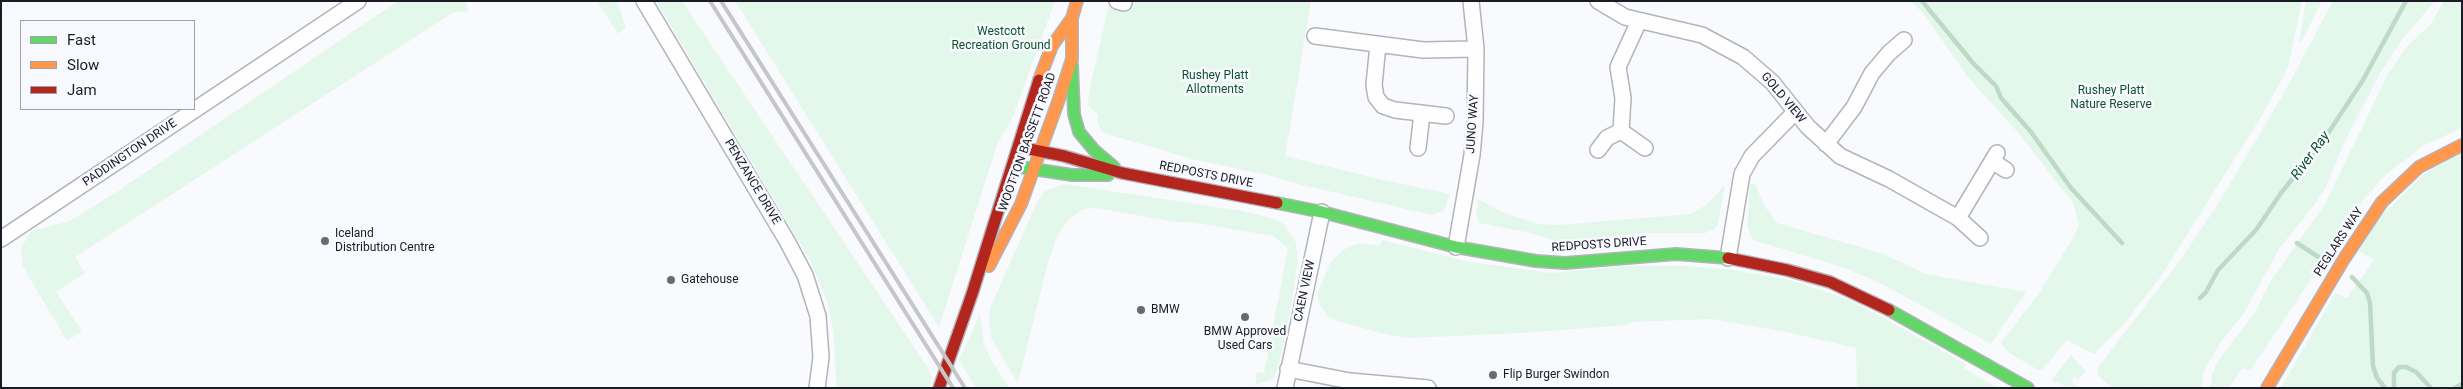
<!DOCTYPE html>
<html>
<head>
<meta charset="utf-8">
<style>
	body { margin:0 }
	#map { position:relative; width:2463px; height:389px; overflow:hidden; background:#f9fafe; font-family:Roboto,sans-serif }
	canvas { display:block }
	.frame { position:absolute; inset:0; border:2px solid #1a1b25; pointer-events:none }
	.legend { position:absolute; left:20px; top:20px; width:175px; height:90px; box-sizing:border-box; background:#f8f9ff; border:1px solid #9fa0a8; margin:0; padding:6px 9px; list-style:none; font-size:15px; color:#1a1b25 }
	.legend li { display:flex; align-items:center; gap:10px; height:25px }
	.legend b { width:25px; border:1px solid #9fa0a8 }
</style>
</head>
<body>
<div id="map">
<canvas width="2463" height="389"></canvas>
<div class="frame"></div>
<ul class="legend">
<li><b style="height:6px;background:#63d668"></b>Fast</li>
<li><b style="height:6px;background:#ff974d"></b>Slow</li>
<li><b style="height:6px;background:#b3261e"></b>Jam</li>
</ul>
</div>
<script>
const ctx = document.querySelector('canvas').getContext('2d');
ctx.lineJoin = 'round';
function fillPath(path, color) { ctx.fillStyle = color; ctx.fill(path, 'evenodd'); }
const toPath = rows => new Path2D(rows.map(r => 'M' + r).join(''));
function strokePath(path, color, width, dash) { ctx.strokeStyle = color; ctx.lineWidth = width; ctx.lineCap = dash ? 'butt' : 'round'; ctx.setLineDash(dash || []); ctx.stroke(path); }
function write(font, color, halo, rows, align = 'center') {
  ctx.font = font + ' Roboto,sans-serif'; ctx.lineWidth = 5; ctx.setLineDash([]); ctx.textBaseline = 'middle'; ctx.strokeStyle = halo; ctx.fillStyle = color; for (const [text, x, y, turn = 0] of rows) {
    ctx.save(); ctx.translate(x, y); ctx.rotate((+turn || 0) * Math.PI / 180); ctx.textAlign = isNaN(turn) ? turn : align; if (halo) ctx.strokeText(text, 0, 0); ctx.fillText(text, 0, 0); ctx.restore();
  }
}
const green = toPath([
	[398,1,466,1,468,11,454,12,75,257,85,273,56,292,82,331,67,341,23,267,21,248,31,231,70,221,118,191],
	[597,1,617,1,626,28,618,34],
	[656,1,682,1,928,368,932,378,929,388,836,388,834,335,828,304,811,262],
	[735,1,1055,1,1011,122,998,142,939,327],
	[1124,1,1311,1,1285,156,1379,179,1450,194,1444,211,1432,215,1298,184,1272,176,1192,159,1107,134,1101,130,1097,121,1098,115,1088,105,1089,92,1109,4,1122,8],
	[1910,1,2302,1,2288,68,2261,117,2161,276,2124,324,2094,354,2067,340,2042,370,2038,370,2008,352,2001,343,2039,293,2075,235,2079,224,2073,203,2020,135,1967,76,1924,14],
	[2306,1,2322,1,2302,41,2299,42],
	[2333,1,2435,1,2404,37,2380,73,2343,145,2326,187,2314,205,2279,249,2244,313,2220,343,2203,373,2202,388,2148,388,2145,387,2145,385,2142,388,2112,388,2097,374,2099,366,2179,262,2218,204,2285,91],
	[2444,1,2462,1,2462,128,2423,146,2383,177,2362,202,2250,371,2242,368,2229,388,2210,388,2212,375,2217,362,2254,314,2270,282,2325,204,2388,74,2408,45,2430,25],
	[2462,153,2462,388,2281,388,2335,293,2347,298,2374,260,2359,251,2380,217,2424,174],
	[1065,184,1242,211,1275,219,1285,225,1296,243,1298,262,1289,318,1279,364,1273,379,1255,385,1257,372,1264,373,1288,248,1273,236,1190,222,1175,222,1097,208,1084,209,1076,214,1069,219,1058,235,1048,262,1018,383,991,338,989,317,991,306,1039,198,1045,191],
	[1750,184,1755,184,1764,205,1777,223,1881,253,1926,274,2026,292,1991,344,1884,285,1848,269,1753,240,1747,227],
	[1725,185,1718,224,1715,229,1705,233,1644,233,1562,243,1526,232,1479,223,1476,213,1478,199,1502,212,1538,224,1558,225,1690,214,1706,205],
	[1382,240,1470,262,1551,273,1626,266,1684,266,1727,269,1786,279,1842,297,1873,312,1966,364,1964,368,1998,388,1857,388,1856,348,1791,333,1712,319,1632,322,1628,325,1521,333,1410,338,1388,335,1337,321,1327,316,1319,303,1317,294,1330,263,1343,250,1351,246,1361,243,1379,246],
	[980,314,984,344,992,361,1009,388,976,388,959,360],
	[2071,355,2086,371,2078,380,2075,376,2071,381,2079,388,2070,388,2051,380]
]);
const stream = toPath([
	[1922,1,1973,63,1996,86,2001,98,2031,132,2071,188,2122,243],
	[2297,243,2323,260],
	[2352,277,2367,293,2370,303,2373,366,2377,378,2385,388],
	[2200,298,2206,292,2218,270,2256,230,2281,193,2325,138,2363,80,2406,1],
	[2394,388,2394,373,2399,367,2406,367,2416,372,2431,388],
	[2455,388,2462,384]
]);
const street = toPath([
	[644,1,787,241,805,275,818,316,821,357,817,388],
	[1117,1,1124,3],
	[1598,1,1625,17,1702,35,1743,57,1772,82,1808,127,1840,156,1889,179,1958,218,1980,238],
	[1315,36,1423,50,1476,49],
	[1378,45,1374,85,1376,97,1383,106,1395,110,1446,116],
	[1621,131,1645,148],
	[1826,144,1854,107,1872,73,1889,53,1904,40],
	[1418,148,1422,114],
	[1598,150,1607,138,1621,131,1623,98,1618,67,1639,21],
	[1992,161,2006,170],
	[1958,218,1997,153],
	[1,239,358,1],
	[1456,247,1472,155,1475,122,1476,49,1471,1],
	[1728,258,1742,174,1752,156,1795,112],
	[1288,369,1350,381,1428,388],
	[1285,388,1322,212]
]);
const fast = toPath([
	[1072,65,1074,114,1079,132,1094,150,1114,167],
	[1020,167,1072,175,1108,175],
	[1277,203,1322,212,1456,247,1536,261,1565,263,1676,254,1728,258],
	[1889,310,2028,388]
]);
const slow = toPath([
	[1039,80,1052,46,1072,18,1077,1],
	[989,266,1021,204,1058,102,1072,59,1072,18],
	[2267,388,2344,259,2382,202,2419,167,2462,145]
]);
const jam = toPath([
	[1024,148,1064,156,1122,173,1277,203],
	[1728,258,1787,270,1830,282,1889,310],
	[939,388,972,294,1039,80]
]);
const rail = toPath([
	[710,1,953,388],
	[721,1,965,388]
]);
const markers = [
	[325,241,5,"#686971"],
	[671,280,5,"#686971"],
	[1141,310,5,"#686971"],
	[1245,317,5,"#686971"],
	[1493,375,5,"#686971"]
];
const parkNames = [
	["Westcott",1001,32],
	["Recreation Ground",1001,46],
	["Rushey Platt",1215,76],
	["Allotments",1215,90],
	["Rushey Platt",2111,91],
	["Nature Reserve",2111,105]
];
const streetNames = [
	["GOLD VIEW",1783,98,50],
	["JUNO WAY",1473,124,-86],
	["WOOTTON BASSETT ROAD",1028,142,-70],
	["PADDINGTON DRIVE",130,153,-34],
	["REDPOSTS DRIVE",1206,175,11],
	["PENZANCE DRIVE",752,182,59],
	["PEGLARS WAY",2339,242,-57],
	["REDPOSTS DRIVE",1599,245,-4],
	["CAEN VIEW",1305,291,-78]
];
const poiNames = [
	["Iceland",335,234],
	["Distribution Centre",335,248],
	["Gatehouse",681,280],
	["BMW",1151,310],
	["BMW Approved",1245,332,"center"],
	["Used Cars",1245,346,"center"],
	["Flip Burger Swindon",1503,375]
];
const waterNames = [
	["River Ray",2311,156,-54]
];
fillPath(green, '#e4f7eb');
strokePath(stream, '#bddac7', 4.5);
strokePath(street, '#b3b4bb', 18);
strokePath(fast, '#b3b4bb', 14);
strokePath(slow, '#b3b4bb', 14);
strokePath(jam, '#b3b4bb', 14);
strokePath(street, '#fefeff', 15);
strokePath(fast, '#63d668', 11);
strokePath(slow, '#ff974d', 11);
strokePath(jam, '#b3261e', 11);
strokePath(rail, '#c6c6c8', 4);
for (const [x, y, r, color] of markers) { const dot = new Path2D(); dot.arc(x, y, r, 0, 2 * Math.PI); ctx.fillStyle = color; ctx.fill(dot); strokePath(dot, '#f8f9ff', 2); }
write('12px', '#0d532e', '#f8f9ff', parkNames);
write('12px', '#1a1b25', '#f8f9ff', streetNames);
write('12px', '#1a1b25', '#f8f9ff', poiNames, 'left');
write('italic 14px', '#0b522c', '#f8f9ff', waterNames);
</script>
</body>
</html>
